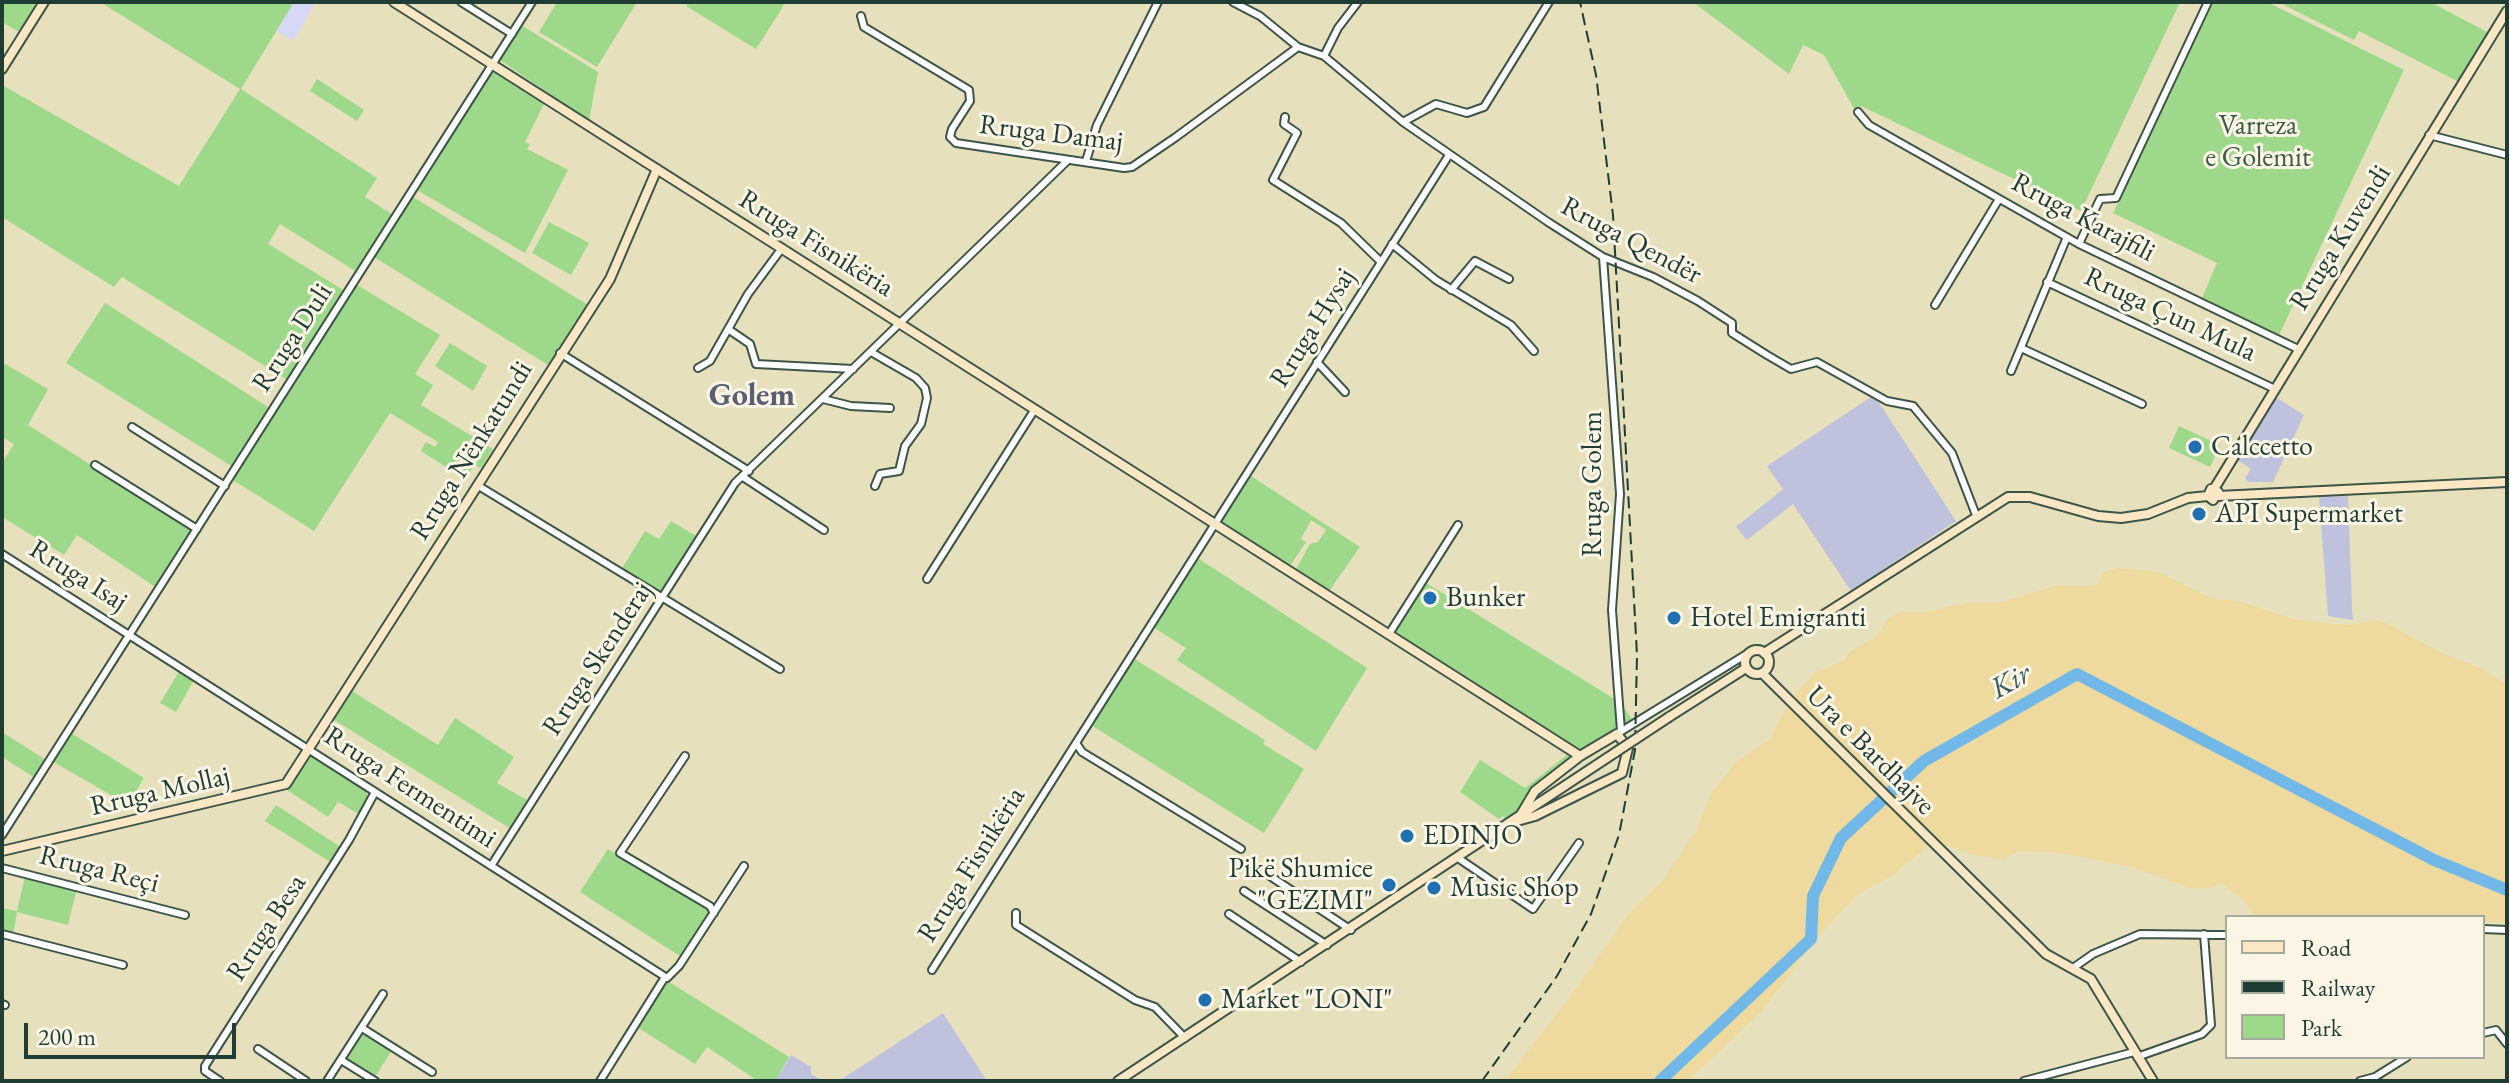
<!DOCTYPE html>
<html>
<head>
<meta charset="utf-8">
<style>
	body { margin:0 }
	#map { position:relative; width:2509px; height:1083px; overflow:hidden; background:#e7e0bc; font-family:"EB Garamond",serif }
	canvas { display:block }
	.frame { position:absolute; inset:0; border:4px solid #1f3d34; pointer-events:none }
	.legend { position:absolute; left:2225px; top:915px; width:260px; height:144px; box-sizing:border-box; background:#fcf5e5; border:2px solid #a4ab9e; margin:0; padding:10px 14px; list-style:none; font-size:24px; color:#1f3d34 }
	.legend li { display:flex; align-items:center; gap:16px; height:40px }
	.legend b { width:40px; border:2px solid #a4ab9e }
	.scale { position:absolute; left:24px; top:1023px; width:212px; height:36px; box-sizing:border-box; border:4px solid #1f3d34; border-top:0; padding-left:10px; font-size:24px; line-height:28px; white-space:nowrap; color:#1f3d34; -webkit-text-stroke:6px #fcf5e5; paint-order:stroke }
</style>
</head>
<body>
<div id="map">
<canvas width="2509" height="1083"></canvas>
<div class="frame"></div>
<ul class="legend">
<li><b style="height:10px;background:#fbe7c3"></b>Road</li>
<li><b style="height:10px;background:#1f3d34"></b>Railway</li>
<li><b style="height:22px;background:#9dd88b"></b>Park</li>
</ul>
<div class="scale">200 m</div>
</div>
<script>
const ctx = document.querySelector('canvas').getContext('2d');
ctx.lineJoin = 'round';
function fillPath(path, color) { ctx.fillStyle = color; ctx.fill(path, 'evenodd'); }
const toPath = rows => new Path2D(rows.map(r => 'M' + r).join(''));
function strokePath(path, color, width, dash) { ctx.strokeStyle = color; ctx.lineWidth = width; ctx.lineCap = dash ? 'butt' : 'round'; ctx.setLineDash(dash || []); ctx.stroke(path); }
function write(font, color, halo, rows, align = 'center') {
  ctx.font = font + ' "EB Garamond",serif'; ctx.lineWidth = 6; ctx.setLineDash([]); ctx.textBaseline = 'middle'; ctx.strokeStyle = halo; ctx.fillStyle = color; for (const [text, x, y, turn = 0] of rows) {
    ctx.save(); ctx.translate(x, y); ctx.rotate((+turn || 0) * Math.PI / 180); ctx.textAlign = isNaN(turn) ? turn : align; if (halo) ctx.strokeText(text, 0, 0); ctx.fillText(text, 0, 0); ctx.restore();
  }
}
const built = toPath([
	[294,2,316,2,293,41,277,31]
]);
const industrial = toPath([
	[1874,395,1956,521,1851,591,1793,504,1747,540,1736,527,1783,489,1767,466],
	[2274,396,2304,415,2273,482,2248,482,2245,478,2251,469,2236,459],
	[2348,496,2352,608,2353,620,2328,616,2319,497],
	[943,1013,987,1081,839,1081],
	[791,1055,811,1067,811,1074,823,1081,775,1081]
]);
const green = toPath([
	[2,2,29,2,37,6,21,33,2,22],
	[100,2,294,2,241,89,377,178,365,197,393,215,357,272,280,224,268,244,345,291,289,381,122,277,114,287,2,217,2,85,179,186,240,89],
	[557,2,637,2,597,67,539,32],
	[689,2,779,2,784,5,756,49,686,6],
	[1693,2,2180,2,2081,211,1861,106,1857,114,1824,55,1803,45,1789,74],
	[2213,2,2267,2,2404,70,2279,335,2202,298,2217,263,2113,213],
	[2278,2,2430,2,2489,33,2459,82,2359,31,2354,40],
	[521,25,598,72,589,121,500,60],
	[492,71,544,104,525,142,530,144,527,149,568,170,525,253,417,190],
	[317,79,364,110,357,121,310,91],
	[413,197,588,305,548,365,374,257],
	[549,222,589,243,571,275,532,253],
	[357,285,440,335,415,374,433,385,421,405,493,449,481,468,474,465,466,480,421,451,426,442,435,447,438,442,390,413,314,531,233,480],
	[105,303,268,407,233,467,66,363],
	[450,343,487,366,473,391,435,366],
	[2,362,48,389,28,425,192,529,157,588,77,535,64,555,2,517,2,463,14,444,2,437],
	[2179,426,2220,445,2210,467,2169,448],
	[1251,476,1360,547,1329,591,1296,569,1310,544,1318,542,1326,530,1311,520,1301,539,1306,542,1290,566,1221,521],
	[671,521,698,537,660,594,621,570,645,531,659,539],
	[1196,557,1367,668,1316,751,1177,660,1186,648,1153,627],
	[1426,583,1621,703,1633,721,1579,750,1403,641,1396,630],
	[1133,658,1265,740,1263,744,1304,769,1264,833,1091,725],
	[180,670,194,680,176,712,160,703],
	[352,691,438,745,455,718,514,757,497,783,529,801,511,829,334,720],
	[2,732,46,760,35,778,2,757],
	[71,733,144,778,128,805,52,761],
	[1567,755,1570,758,1567,763,1534,790,1517,812,1506,820,1503,816,1499,819,1460,792,1480,760,1525,788],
	[311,756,366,791,369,801,359,814,338,802,328,817,287,790],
	[276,805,342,848,332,863,265,821],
	[608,849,707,906,711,913,683,958,580,892],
	[25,876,77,888,68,925,17,912,13,935,2,932,2,908,17,911],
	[666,980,789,1057,775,1081,758,1081,707,1047,695,1064,637,1027],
	[367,1033,392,1050,374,1079,344,1059,362,1035]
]);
const sand = toPath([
	[2117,568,2159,572,2211,598,2238,601,2297,620,2349,625,2375,620,2386,623,2444,654,2483,669,2507,685,2507,923,2483,922,2483,917,2254,917,2245,901,2221,883,2208,889,2190,888,2132,867,2061,853,2018,851,2004,860,1970,854,1947,845,1925,848,1892,876,1858,894,1815,940,1763,1010,1688,1081,1505,1081,1578,986,1629,913,1663,880,1697,829,1711,793,1736,762,1770,739,1791,699,1815,673,1844,660,1850,652,1878,635,1888,619,1900,612,1927,612,1967,603,1999,603,2055,586,2092,586,2100,582,2102,573]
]);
const river = toPath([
	[1660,1081,1811,939,1813,896,1841,838,1924,761,2077,674,2434,860,2507,890]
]);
const street = toPath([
	[461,2,512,34],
	[1233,2,1260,16,1298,47,1324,56,1403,122,1548,222,1603,257,1653,277,1698,301,1732,323,1732,333,1767,355,1791,369,1817,362,1887,401,1913,406,1952,453,1976,515],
	[861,16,864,27,969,90,970,101,952,129,950,137,956,143,1124,168,1132,167,1176,137,1298,47],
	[1324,56,1338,28,1358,2],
	[1858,112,1869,125,2079,244,2298,349],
	[1285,117,1284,124,1297,133,1273,180,1341,223,1381,262],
	[1403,122,1436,104,1467,113,1484,107,1549,2],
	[2429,135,2507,155],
	[1086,161,1097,125,1158,2],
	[1392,244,1436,280,1511,325,1534,351],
	[2079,244,2100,199,2116,198,2208,2],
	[1603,257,1620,494,1612,610,1621,731],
	[2047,282,2275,389],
	[1451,290,1475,261,1509,279],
	[1935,305,1999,199],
	[728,329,750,344,756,364,853,369],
	[2021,348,2142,404],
	[871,352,916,378,925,388,927,398,921,424,905,446,899,471,880,474,875,486],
	[560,353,749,471],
	[1317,362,1345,392],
	[698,368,710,361,748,294,782,248],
	[2011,371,2067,237],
	[823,399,851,406,890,408],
	[132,427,225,486],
	[95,465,197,529],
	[743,477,824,530],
	[477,485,780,669],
	[2,554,667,978,679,966,744,866],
	[927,579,1035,409],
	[1389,634,1458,525],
	[1620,732,1750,652],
	[1076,743,1082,752,1241,849],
	[685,756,620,853,710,906,714,913],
	[2,835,532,2],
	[1458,858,1533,909,1579,843],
	[491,866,735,483,1067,161],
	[2,868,185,915],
	[1264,872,1351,930],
	[1244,891,1327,945],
	[1016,913,1016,925,1135,1000,1155,1007,1185,1038],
	[1229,914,1301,962],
	[2483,929,2507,930],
	[2,934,123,965],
	[2073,968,2093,954,2140,934,2227,935],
	[932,970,1449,155],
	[2,1004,5,1005],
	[362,1028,432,1072],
	[2483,1033,2496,1030,2507,1044],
	[258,1049,306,1081],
	[2137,1057,2202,1034,2211,1025,2204,934],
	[341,1060,375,1081],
	[220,1081,205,1071,205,1066,349,840,375,792],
	[327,1081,383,994],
	[600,1081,665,977],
	[2024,1081,2134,1052],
	[2360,1081,2375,1077,2407,1057]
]);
const secondary = toPath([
	[394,2,1580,756],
	[2,69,44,2],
	[2214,489,2507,11],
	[2218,496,2507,482],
	'1745 662a12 12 0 1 1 24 0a12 12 0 1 1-24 0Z',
	[1764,653,2008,497,2030,497,2098,516,2121,518,2148,514,2188,498,2208,496,2213,500,2218,492,2211,489,2208,496],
	[1762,673,2046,954,2091,979,2153,1081],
	[1669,717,1746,668],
	[1617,734,1628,748,1622,773,1535,816,1517,821,1535,791,1580,756,1617,734],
	[2,851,286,784,610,279,657,169],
	[1118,1081,1616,752]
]);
const rail = toPath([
	[1482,1081,1557,976,1591,914,1619,835,1635,750,1637,655,1613,215,1596,75,1580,2]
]);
const secondaryBridge = toPath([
	[1616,752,1669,717]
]);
const markers = [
	[2195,447,8,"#1f6fb2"],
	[2199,514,8,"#1f6fb2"],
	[1430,598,8,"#1f6fb2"],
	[1674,618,8,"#1f6fb2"],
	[1407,836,8,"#1f6fb2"],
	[1389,885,8,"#1f6fb2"],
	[1434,888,8,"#1f6fb2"],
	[1205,1000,8,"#1f6fb2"]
];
const parkNames = [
	["Varreza",2258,126],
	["e Golemit",2258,158]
];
const streetNames = [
	["Rruga Damaj",1051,134,7],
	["Rruga Karajfili",2083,218,28],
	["Rruga Kuvendi",2341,238,-58],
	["Rruga Qendër",1631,241,28],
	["Rruga Fisnikëria",816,244,32],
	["Rruga Çun Mula",2170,315,25],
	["Rruga Hysaj",1313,328,-58],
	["Rruga Duli",293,338,-57],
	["Rruga Nënkatundi",472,451,-58],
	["Rruga Golem",1593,484,-90],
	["Rruga Isaj",78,576,32],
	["Rruga Skenderaj",598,659,-57],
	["Ura e Bardhajve",1870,751,45],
	["Rruga Fermentimi",410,788,33],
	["Rruga Mollaj",160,792,-13],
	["Rruga Fisnikëria",972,865,-58],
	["Rruga Reçi",99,870,14],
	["Rruga Besa",267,928,-57]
];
const poiNames = [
	["Calccetto",2211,447],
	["API Supermarket",2215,514],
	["Bunker",1446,598],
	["Hotel Emigranti",1690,618],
	["EDINJO",1423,836],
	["Pikë Shumice",1373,869,"right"],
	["\"GEZIMI\"",1373,901,"right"],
	["Music Shop",1450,888],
	["Market \"LONI\"",1221,1000]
];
const waterNames = [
	["Kir",2011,682,-29]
];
const quarterNames = [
	["Golem",752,396]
];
fillPath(built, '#d7d7f8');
fillPath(industrial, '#bfc2dd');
fillPath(green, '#9dd88b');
fillPath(sand, '#eeda9e');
strokePath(river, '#71b8e8', 12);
strokePath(street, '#3d5548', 10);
strokePath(secondary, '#3d5548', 12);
strokePath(street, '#fff', 6);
strokePath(secondary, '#fbe7c3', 8);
strokePath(rail, '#1f3d34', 2, [12, 6]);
strokePath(secondaryBridge, '#3d5548', 12, []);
strokePath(secondaryBridge, '#fbe7c3', 8);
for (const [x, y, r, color] of markers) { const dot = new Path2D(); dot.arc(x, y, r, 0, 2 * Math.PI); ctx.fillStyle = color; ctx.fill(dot); strokePath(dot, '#fcf5e5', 3); }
write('28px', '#385c45', '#fcf5e5', parkNames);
write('28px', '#1f3d34', '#fcf5e5', streetNames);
write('28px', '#1f3d34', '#fcf5e5', poiNames, 'left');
write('italic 30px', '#345c61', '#fcf5e5', waterNames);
write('bold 32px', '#5a6073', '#fcf5e5', quarterNames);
</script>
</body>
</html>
